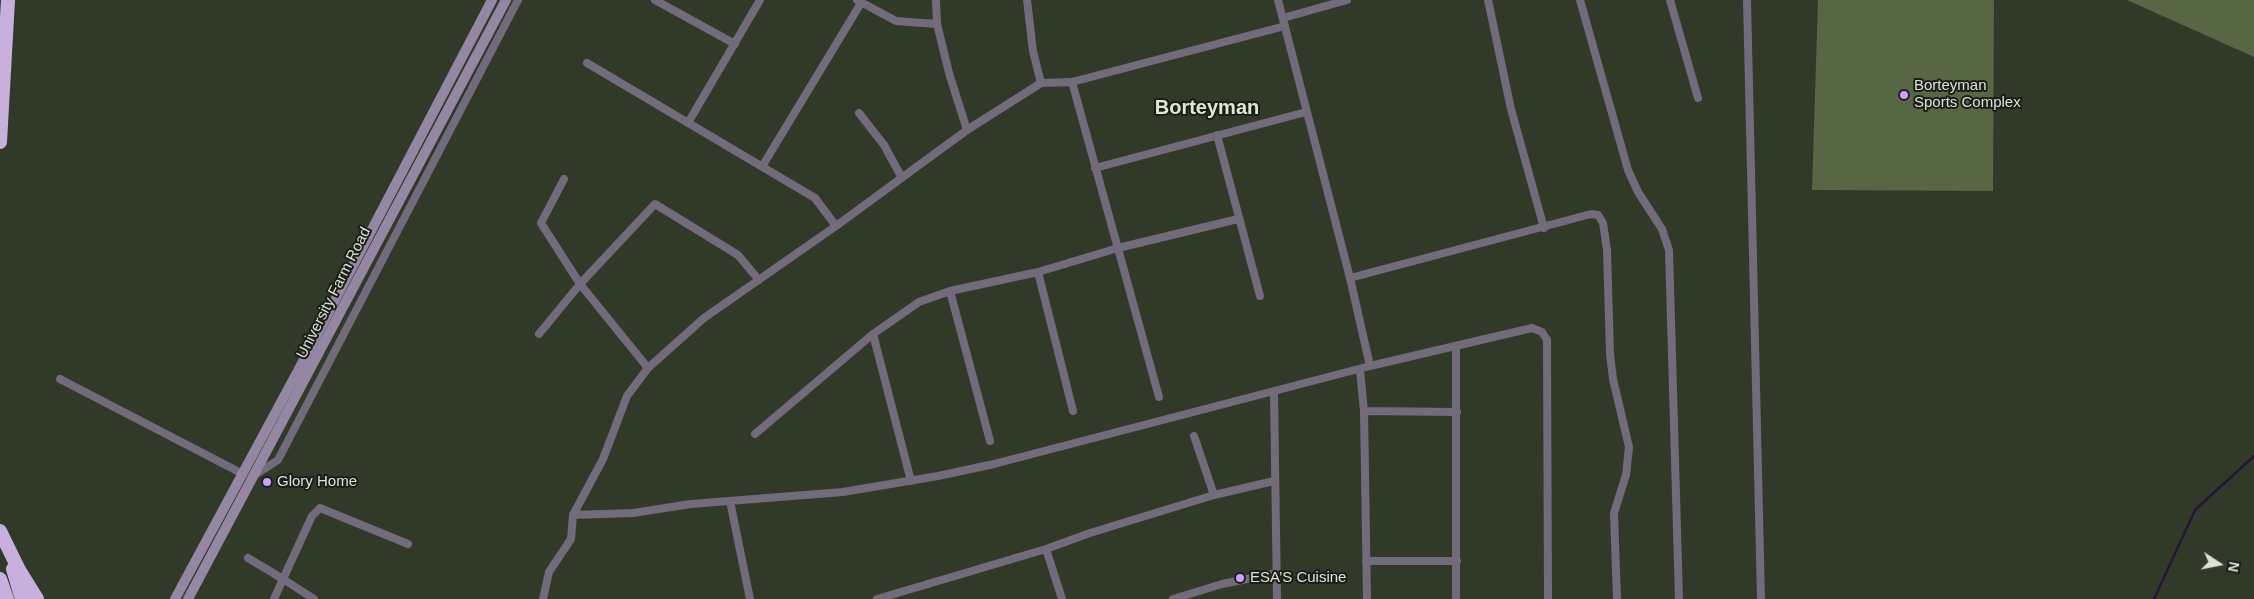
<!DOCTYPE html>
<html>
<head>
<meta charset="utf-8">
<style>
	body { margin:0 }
	#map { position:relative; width:2254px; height:599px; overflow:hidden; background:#313929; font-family:Arial,sans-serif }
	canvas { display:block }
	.north { position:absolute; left:2194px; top:539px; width:50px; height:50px; -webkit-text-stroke:4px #1b1f17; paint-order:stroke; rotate:101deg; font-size:14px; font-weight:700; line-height:20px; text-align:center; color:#dde2d8 }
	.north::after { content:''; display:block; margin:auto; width:18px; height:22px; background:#dde2d8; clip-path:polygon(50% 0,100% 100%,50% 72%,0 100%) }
</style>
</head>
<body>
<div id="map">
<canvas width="2254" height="599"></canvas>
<div class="north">N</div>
</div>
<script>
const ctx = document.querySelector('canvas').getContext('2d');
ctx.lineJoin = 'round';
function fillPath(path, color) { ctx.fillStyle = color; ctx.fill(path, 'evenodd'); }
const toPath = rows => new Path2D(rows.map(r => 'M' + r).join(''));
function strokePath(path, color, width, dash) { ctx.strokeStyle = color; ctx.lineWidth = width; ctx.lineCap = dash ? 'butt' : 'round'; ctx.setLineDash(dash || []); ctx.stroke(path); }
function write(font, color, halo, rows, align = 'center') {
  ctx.font = font + ' Arial,sans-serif'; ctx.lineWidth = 4; ctx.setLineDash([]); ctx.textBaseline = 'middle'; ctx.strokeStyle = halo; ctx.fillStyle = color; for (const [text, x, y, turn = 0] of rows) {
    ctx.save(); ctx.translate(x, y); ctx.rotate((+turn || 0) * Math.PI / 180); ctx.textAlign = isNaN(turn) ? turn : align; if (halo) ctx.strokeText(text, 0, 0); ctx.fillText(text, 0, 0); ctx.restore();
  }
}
const green = toPath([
	[1818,0,1994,0,1993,191,1812,190],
	[2127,0,2254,0,2254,57]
]);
const stream = toPath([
	[2154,599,2195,510,2254,456]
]);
const street = toPath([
	[655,0,735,44],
	[857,0,896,21,937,24],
	[936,0,937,24,949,73,967,130],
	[1027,0,1033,51,1041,83],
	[1278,0,1350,278,1370,366],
	[1488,0,1511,109,1544,228],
	[1580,0,1628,170,1638,192,1662,229,1669,250,1679,599],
	[1670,0,1698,98],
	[1747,0,1761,599],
	[1283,18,1347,0],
	[587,63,815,198,836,226],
	[1072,82,1159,397],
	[859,113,884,145,902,178],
	[688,123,760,0],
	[1217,135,1260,296],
	[763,165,861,3],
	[1095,168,1306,112],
	[564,179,541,223,580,284,648,368],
	[1038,272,1073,411],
	[1350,278,1591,214,1598,215,1603,223,1607,250,1610,354,1613,379,1629,447,1626,475,1614,513,1617,599],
	[950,291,990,441],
	[539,334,580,284,655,204,738,255,759,280],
	[873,334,911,481],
	[1456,347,1456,599],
	[1360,370,1364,411,1367,599],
	[60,379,243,474],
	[1274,392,1277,599],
	[1364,411,1457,412],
	[755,434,873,334,919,302,950,291,1038,272,1118,248,1238,219],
	[1194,436,1214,495],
	[255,475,278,460,518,0],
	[730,501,750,599],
	[573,515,633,513,691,504,843,492,938,476,994,464,1370,366,1532,328,1542,332,1547,340,1548,599],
	[1046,549,1062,599],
	[248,558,283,579,312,516,320,508,408,544],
	[1366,561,1457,561],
	[274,599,283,579,314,599],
	[543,599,549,572,571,539,573,515,603,459,627,396,648,368,704,318,836,226,967,130,1041,83,1072,82,1285,26],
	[877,599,1046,549,1090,533,1214,495,1274,481],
	[1173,599,1222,584,1277,573]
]);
const secondary = toPath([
	[175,599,300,367,492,0],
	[188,599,506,0]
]);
const highway = toPath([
	[0,142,8,0],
	[0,531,19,570,37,599],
	[13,569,22,599],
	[0,579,7,599]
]);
const markers = [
	[1904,95,5,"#d29dfd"],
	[267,482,5,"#d29dfd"],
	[1240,578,5,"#d29dfd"]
];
const poiNames = [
	["Borteyman",1914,86],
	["Sports Complex",1914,103],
	["Glory Home",277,482],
	["ESA’S Cuisine",1250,578]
];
const streetNames = [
	["University Farm Road",334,293,-63]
];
const districtNames = [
	["Borteyman",1207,108]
];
fillPath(green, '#576744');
strokePath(stream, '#281437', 2.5);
strokePath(street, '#736a7c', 8);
strokePath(secondary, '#9586a3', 10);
strokePath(highway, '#c7b0dd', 14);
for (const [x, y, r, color] of markers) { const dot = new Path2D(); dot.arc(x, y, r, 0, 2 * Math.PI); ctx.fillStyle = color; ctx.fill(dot); strokePath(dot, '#1b1f17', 2); }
write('15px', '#dde2d8', '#1b1f17', poiNames, 'left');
write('15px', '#dde2d8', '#1b1f17', streetNames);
write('bold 20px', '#dee8d4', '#1b1f17', districtNames);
</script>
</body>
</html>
